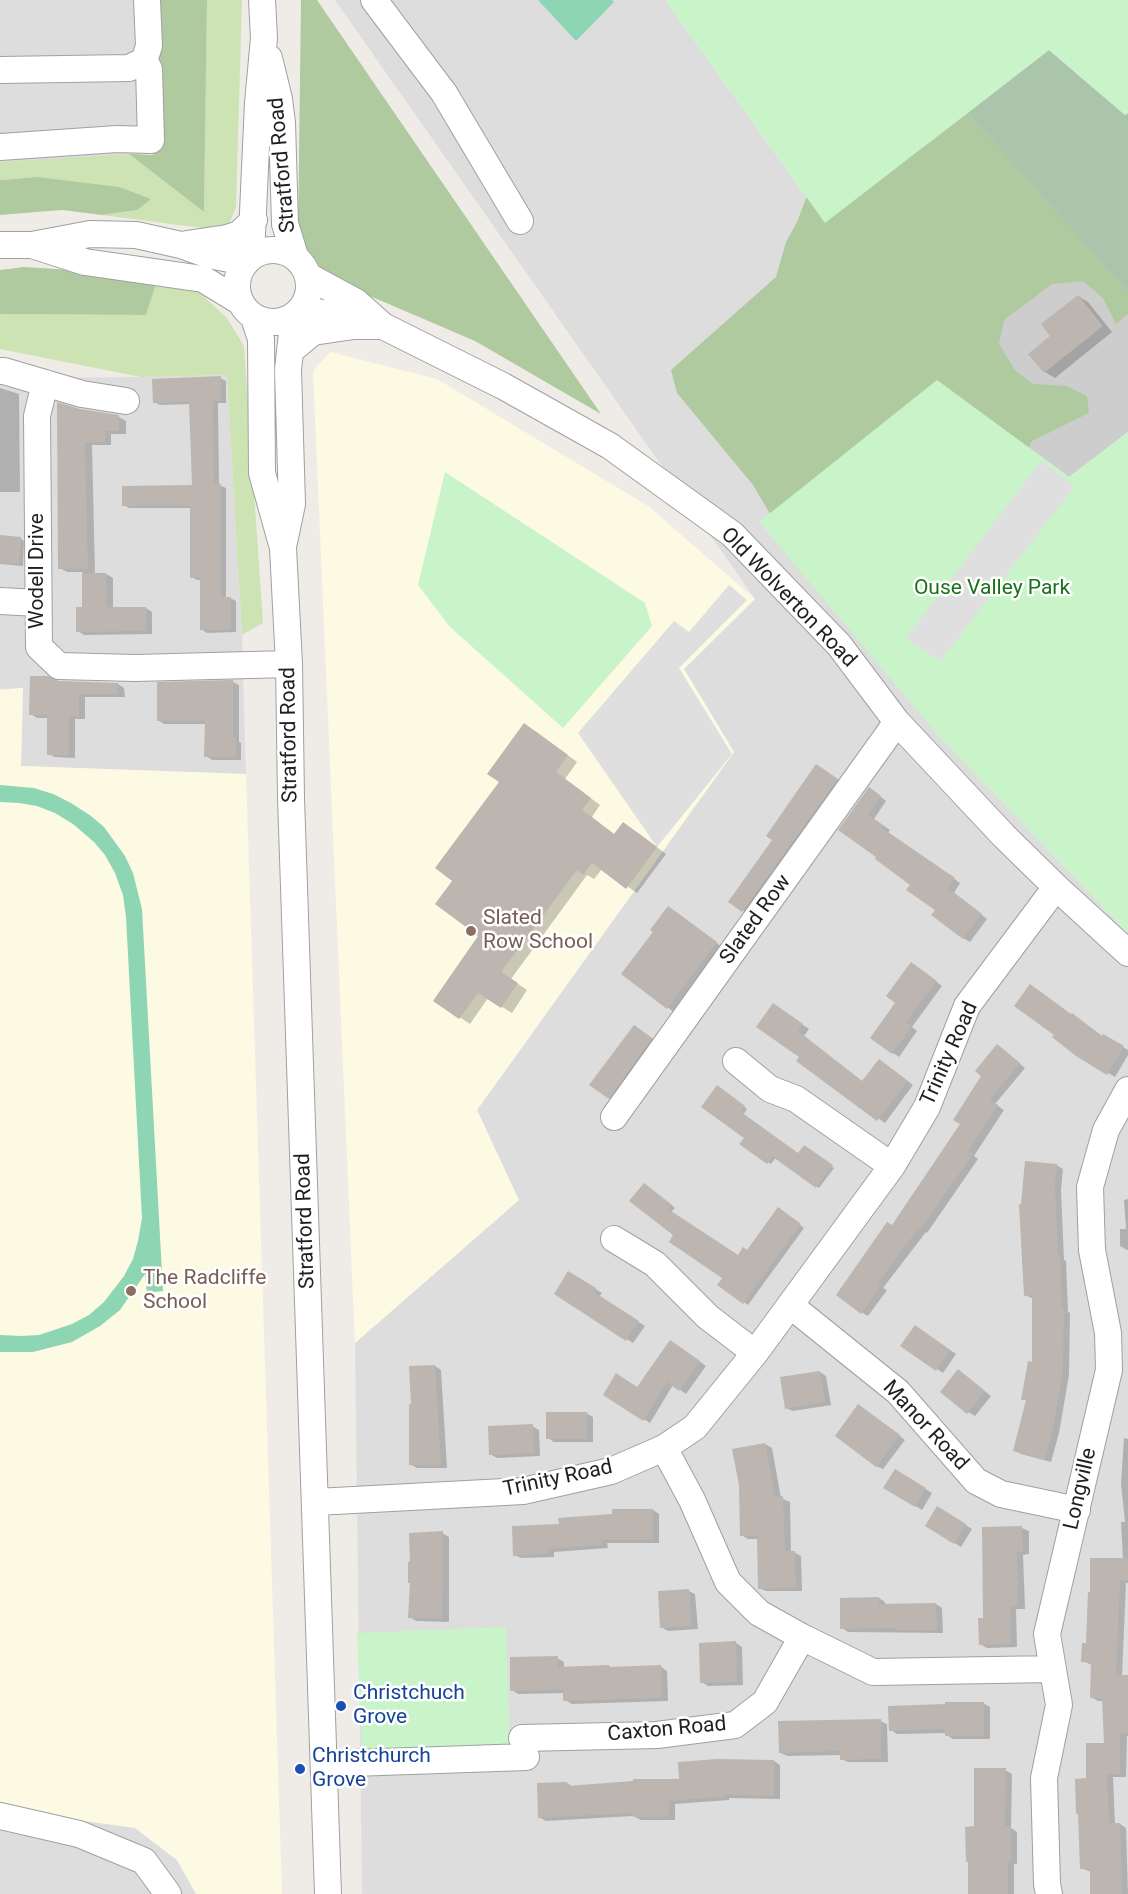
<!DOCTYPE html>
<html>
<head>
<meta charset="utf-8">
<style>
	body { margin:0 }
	canvas { display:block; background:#efece7 }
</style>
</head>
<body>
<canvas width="1128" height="1894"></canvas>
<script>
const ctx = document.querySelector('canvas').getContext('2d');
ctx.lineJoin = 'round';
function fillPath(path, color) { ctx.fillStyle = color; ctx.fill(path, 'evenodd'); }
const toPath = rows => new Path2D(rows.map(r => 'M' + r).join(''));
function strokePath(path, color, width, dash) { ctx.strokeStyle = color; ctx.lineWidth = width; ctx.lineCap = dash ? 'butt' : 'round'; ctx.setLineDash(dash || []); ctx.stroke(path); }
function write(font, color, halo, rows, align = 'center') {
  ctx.font = font + ' Roboto,sans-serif'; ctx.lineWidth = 5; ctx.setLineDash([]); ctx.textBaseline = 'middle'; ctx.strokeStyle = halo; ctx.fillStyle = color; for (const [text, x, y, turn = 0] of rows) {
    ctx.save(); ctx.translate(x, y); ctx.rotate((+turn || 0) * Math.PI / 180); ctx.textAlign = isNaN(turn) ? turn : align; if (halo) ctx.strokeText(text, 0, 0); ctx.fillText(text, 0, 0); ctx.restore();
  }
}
const residential = toPath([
	[0,0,154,0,167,152,0,168],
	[335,0,665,0,937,380,938,735,1128,933,1128,1894,362,1894,355,1343,519,1200,477,1110,734,752,684,669,755,599],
	[227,375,242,635,246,774,21,766,23,688,0,689,0,378,141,377],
	[0,1809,135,1828,177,1860,196,1894,0,1894]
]);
const education = toPath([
	[330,352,437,379,648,506,755,599,684,669,734,752,477,1110,519,1200,355,1343,313,371],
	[23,688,21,766,246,774,282,1894,196,1894,177,1860,135,1828,0,1809,0,690]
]);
const religious = toPath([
	[1049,50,1125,115,1128,113,1128,432,1069,477,937,380,825,223]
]);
const grass = toPath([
	[207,0,242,0,236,208,227,228,217,230,102,215,137,210,37,177,0,180,0,162,129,154,204,212],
	[158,278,199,292,227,318,244,346,263,623,242,635,227,375,141,377,0,349,0,314,146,315]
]);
const forest = toPath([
	[147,0,207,0,204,212,129,154,153,155,151,140],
	[301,0,317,0,601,414,475,341,328,278,298,237],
	[968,113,1128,292,1128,314,1116,324,1103,298,1083,281,1052,284,1004,320,999,344,1015,370,1033,384,1067,386,1087,396,1089,413,1032,441,1024,458,786,541,753,485,677,393,671,370,776,277,786,242,797,222,816,172,926,145],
	[37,177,119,187,151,199,137,210,102,215,62,210,0,215,0,180],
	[24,267,88,271,158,278,146,315,0,314,0,270]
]);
const cemetery = toPath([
	[1049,50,1125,115,1128,113,1128,292,968,113]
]);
const park = toPath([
	[665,0,1128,0,1128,113,1125,115,1049,50,825,223],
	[937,380,1069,477,1128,432,1128,933,938,735,759,522],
	[445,472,645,603,652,626,563,728,450,627,418,585],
	[506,1627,510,1745,362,1751,357,1633]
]);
const pitch = toPath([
	[538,0,612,0,614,2,576,41],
	[0,785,34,788,53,794,71,803,91,816,104,827,125,856,133,873,142,909,163,1291,147,1293,145,1274,120,1310,100,1326,72,1342,33,1352,0,1352,0,1335,21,1336,39,1335,72,1324,89,1315,104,1302,124,1276,133,1259,138,1241,142,1218,126,917,123,895,115,873,105,855,94,842,73,824,55,813,37,806,19,803,0,802]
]);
const parking = toPath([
	[1041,461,1075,486,940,661,905,639],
	[729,585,747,600,679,668,732,754,657,847,578,733,674,621,689,632]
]);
const shadow = toPath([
	[1078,296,1088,302,1112,332,1055,378,1045,372],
	[220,378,226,381,226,403,218,403,219,485,226,488,226,598,230,598,236,601,236,632,207,633,201,629,201,580,197,580,192,577,192,508,129,508,124,505,193,487,191,404,160,405,154,402],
	[0,388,19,394,20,492,0,492],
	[79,410,119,417,126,421,126,434,111,434,111,445,92,445,95,574,106,574,113,578,113,608,146,608,152,612,152,634,84,635,78,631,83,609,83,572,67,572,60,568],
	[0,537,20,538,24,541,23,566,0,564],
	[58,682,118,684,124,688,125,697,85,697,85,719,75,719,75,758,55,757,49,754,49,718,37,718,31,714],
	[233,682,239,685,239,742,241,743,241,760,212,760,206,756,206,724,164,724,158,720,158,684],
	[535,731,577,762,565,779,600,805,592,817,615,835,634,830,666,854,637,893,602,869,594,879,587,875,511,979,527,990,512,1013,488,998,470,1024,435,1001,480,935,454,880,501,782],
	[825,771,846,785,752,916,730,902],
	[876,793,886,801,874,819,890,830,888,833,960,883,954,893,987,919,970,942,963,938,912,884,878,857,840,830],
	[675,911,722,947,674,1012,623,974,655,932],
	[918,968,942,986,912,1027,917,1031,899,1057,872,1038],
	[780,1009,809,1029,804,1036,863,1082,886,1065,913,1085,885,1123,798,1061,801,1057],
	[1073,1015,1103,1037,1104,1036,1128,1050,1128,1055,1115,1077,1077,1055,1056,1035],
	[645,1033,661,1045,619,1103,609,1098],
	[1003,1050,1025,1068,995,1104,1004,1110,974,1156,978,1159,927,1233,926,1232,883,1288,887,1290,868,1316,861,1312,893,1227,962,1124,983,1076],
	[720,1089,747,1109,743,1115,799,1155,805,1147,834,1168,819,1188,776,1157,771,1164,741,1144,746,1137],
	[1056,1165,1063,1169,1061,1190,1064,1260,1066,1261,1068,1312,1070,1313,1069,1375,1059,1433,1051,1462,1021,1454,1014,1450,1027,1401,1023,1399,1034,1364,1034,1299,1025,1295],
	[648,1187,675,1208,671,1212,739,1257,748,1251,782,1212,804,1228,748,1305,744,1302,724,1277,675,1235],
	[1128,1199,1128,1250,1127,1250,1120,1246,1120,1229,1126,1229,1124,1200],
	[569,1273,602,1293,599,1297,645,1326,633,1343,556,1293],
	[922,1331,956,1354,943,1373,937,1369],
	[677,1345,706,1366,686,1394,673,1385,650,1423,605,1395,638,1388],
	[435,1366,441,1370,447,1468,417,1468,410,1464,413,1405],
	[820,1372,826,1376,831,1405,793,1411,786,1408],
	[964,1375,991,1396,975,1416,968,1412],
	[865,1410,905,1440,883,1469,876,1466],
	[586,1413,593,1417,593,1442,554,1442,548,1438],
	[532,1426,539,1430,540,1456,497,1458,490,1454],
	[1124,1438,1128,1439,1128,1583,1126,1583,1122,1676,1128,1676,1128,1736,1127,1736,1126,1777,1113,1777,1115,1824,1120,1824,1126,1828,1128,1894,1092,1894,1091,1872,1081,1868,1087,1780,1105,1745,1104,1701,1098,1701,1091,1697,1092,1665,1083,1661,1088,1644,1123,1559,1121,1522,1125,1522,1121,1484],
	[765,1444,772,1448,781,1498,790,1502,791,1553,795,1553,801,1556,802,1591,766,1591,759,1588,758,1539,748,1539,741,1535],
	[895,1471,932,1493,922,1510,885,1487],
	[938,1508,972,1529,961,1547,927,1525],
	[653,1510,659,1514,659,1543,607,1543,608,1548,554,1552,554,1557,521,1558,514,1555,560,1526],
	[1022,1528,1029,1531,1029,1554,1023,1555,1025,1609,1016,1609,1017,1647,987,1648,980,1644,984,1620],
	[442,1533,449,1537,449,1622,416,1621,410,1617],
	[689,1591,695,1594,698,1629,668,1631,661,1627],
	[879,1598,885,1602,885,1606,936,1604,942,1608,943,1633,848,1632,842,1628],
	[736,1643,742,1647,743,1685,708,1686,702,1682],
	[557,1658,564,1662,564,1668,609,1666,612,1668,661,1667,667,1671,668,1701,572,1704,565,1700,565,1693,518,1694,512,1690],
	[983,1703,990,1707,990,1739,953,1739,947,1735,947,1733,897,1734,891,1730],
	[880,1721,887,1724,888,1762,848,1762,841,1759,841,1755,787,1756,781,1753],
	[774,1761,780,1765,780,1799,729,1798,729,1800,675,1804,675,1820,641,1820,633,1816,546,1821,539,1817,567,1783,573,1787,681,1781],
	[1005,1770,1012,1774,1011,1828,1017,1832,1017,1864,1014,1864,1014,1894,969,1894,975,1828]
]);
const building = toPath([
	[1078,295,1103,326,1044,373,1028,354,1050,336,1041,324],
	[221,376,221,401,213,401,214,484,221,484,221,597,231,597,231,630,200,630,200,577,190,578,190,506,122,506,122,486,192,485,189,402,153,403,152,379],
	[57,402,80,409,119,415,119,431,105,431,105,442,85,442,88,569,58,569],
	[0,535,21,537,19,564,0,563],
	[82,573,106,573,107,607,146,607,146,631,76,632,76,607,82,607],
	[30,676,48,676,59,681,118,683,118,694,79,694,79,716,69,716,69,755,47,755,47,715,29,715],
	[233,680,233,738,236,738,236,757,204,757,205,721,157,721,157,682],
	[524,723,568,755,556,772,591,798,582,810,614,834,623,822,657,847,626,889,592,863,583,875,577,870,501,972,518,983,501,1008,478,993,459,1019,433,1001,478,936,435,904,452,881,435,868,499,782,487,774],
	[816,764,838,779,742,912,728,902,772,840,766,836],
	[869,787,881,796,868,815,884,826,882,828,955,878,948,888,982,914,963,939,931,915,935,910,906,890,910,885,875,859,876,857,838,830],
	[668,906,717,942,667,1009,621,974,653,932,650,930],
	[911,962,937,981,906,1022,912,1026,892,1054,870,1038,895,1003,886,996],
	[1030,984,1071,1014,1072,1013,1102,1036,1103,1034,1124,1046,1107,1075,1076,1056,1052,1037,1054,1035,1014,1006],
	[773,1003,803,1024,798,1031,862,1081,879,1059,908,1081,877,1121,796,1061,799,1057,756,1027],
	[634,1025,652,1038,609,1099,589,1085],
	[997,1044,1020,1063,990,1100,998,1105,968,1151,973,1154,920,1230,918,1229,878,1283,881,1285,861,1314,836,1295,887,1222,892,1225,960,1124,953,1120,981,1076,975,1071],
	[717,1085,745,1106,741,1112,798,1153,804,1145,833,1165,816,1188,773,1157,767,1164,739,1144,744,1138,701,1107],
	[1025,1161,1057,1164,1055,1186,1058,1256,1060,1256,1062,1308,1064,1308,1063,1370,1053,1429,1045,1460,1013,1451,1026,1400,1021,1400,1028,1361,1032,1362,1032,1295,1024,1296,1019,1204,1021,1204],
	[644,1183,672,1205,668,1209,738,1255,743,1247,747,1250,778,1207,801,1224,743,1304,717,1285,722,1278,669,1242,673,1235,629,1201],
	[568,1271,596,1288,594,1292,639,1321,626,1341,554,1294],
	[915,1325,950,1350,936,1371,900,1346],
	[670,1340,700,1361,679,1391,667,1382,643,1421,603,1395,616,1373,637,1387],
	[435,1365,441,1465,409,1465,409,1404,411,1404,409,1366],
	[958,1369,985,1391,967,1414,940,1392],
	[820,1371,825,1402,785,1409,780,1377],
	[858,1404,900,1435,876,1467,835,1436],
	[546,1412,587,1412,587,1439,546,1439],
	[533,1424,534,1453,489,1455,488,1426],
	[765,1443,775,1497,783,1496,785,1551,795,1551,796,1588,758,1589,757,1536,740,1536,739,1485,732,1449],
	[895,1469,926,1488,915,1507,883,1488],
	[937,1506,966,1524,954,1544,925,1526],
	[612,1509,653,1509,653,1540,601,1540,602,1545,548,1549,548,1554,513,1556,512,1526,559,1524,558,1518,612,1514],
	[1022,1526,1023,1551,1017,1552,1018,1606,1010,1606,1011,1644,979,1645,978,1618,983,1618,982,1527],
	[443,1531,442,1619,408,1618,410,1583,408,1583,408,1562,410,1561,409,1533],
	[1090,1558,1128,1558,1128,1580,1120,1580,1116,1675,1128,1675,1128,1733,1120,1733,1120,1774,1107,1774,1109,1823,1120,1823,1122,1894,1090,1894,1090,1869,1080,1869,1078,1814,1076,1814,1075,1779,1086,1778,1086,1743,1104,1743,1102,1698,1090,1698,1091,1662,1081,1662,1082,1643,1086,1643,1088,1592,1090,1592],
	[689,1589,692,1626,660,1628,658,1591],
	[879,1597,879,1604,936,1603,937,1630,896,1630,896,1628,840,1629,840,1598],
	[736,1641,737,1682,700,1683,699,1643],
	[558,1656,558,1667,609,1665,609,1667,661,1665,662,1698,563,1701,563,1690,510,1691,510,1657],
	[945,1702,984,1702,984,1736,945,1736,945,1729,889,1731,888,1706,945,1704],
	[881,1719,881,1759,840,1760,840,1751,779,1753,778,1721],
	[717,1759,774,1760,774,1796,723,1795,723,1797,669,1801,669,1817,633,1817,633,1813,538,1818,537,1783,567,1782,567,1786,633,1781,633,1779,679,1779,678,1762],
	[974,1768,1006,1768,1005,1826,1011,1826,1011,1861,1008,1861,1008,1894,968,1894,968,1862,966,1862,965,1827,974,1826]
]);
const minor = toPath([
	[374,0,444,93,520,221],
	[269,58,279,99,282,123,285,224,295,256],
	[0,70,129,68,144,61,149,46,147,0],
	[0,147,117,139,151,140,149,69,144,61],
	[187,244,227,238,239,234,254,220],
	[0,245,32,245,90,234,136,235,181,245,209,255,245,262],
	[35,246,85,262,203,279,239,301],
	'237 286a36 36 0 1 1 72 0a36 36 0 1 1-72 0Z',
	[251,256,258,103,264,38,262,0],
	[308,276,356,302,383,326,503,386,610,446,732,534,839,645,897,722,1004,836,1056,887,1128,953],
	[301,309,323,313,355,326,383,326],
	[254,318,261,339,262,473,283,548,289,664,291,798,328,1894],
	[290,351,313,332,354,326],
	[0,371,4,371,82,394,126,401],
	[45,383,37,416,39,647,59,666,135,668,289,664],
	[284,542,292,504,288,370,294,315],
	[0,601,38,603],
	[736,1061,770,1089,796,1099,892,1166],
	[614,1117,897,722],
	[614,1239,655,1264,708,1317,755,1353],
	[790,1305,898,1392,976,1481,1001,1494,1077,1510],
	[664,1448,692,1500,728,1582,759,1613,802,1637,873,1672,1053,1669],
	[316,1502,523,1491,611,1471,664,1448,695,1427,755,1353,892,1166,927,1107,967,1006,1056,887],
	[522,1738,657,1735,735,1725,765,1702,802,1637],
	[324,1764,526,1757],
	[0,1816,79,1834,144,1861,168,1894],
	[1049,1894,1047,1884,1044,1778,1059,1705,1047,1634,1109,1370,1108,1333,1092,1250,1090,1187,1106,1130,1128,1090]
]);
const markers = [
	[471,931,6,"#8d6e63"],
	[131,1291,6,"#8d6e63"],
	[341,1706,6,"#1a4fb4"],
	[300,1769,6,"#1a4fb4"]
];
const streetNames = [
	["Stratford Road",283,165,-95],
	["Wodell Drive",38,571,-90],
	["Old Wolverton Road",788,598,46],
	["Stratford Road",290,735,-91],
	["Slated Row",756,920,-54],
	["Trinity Road",950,1054,-66],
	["Stratford Road",306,1221,-92],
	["Manor Road",925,1426,47],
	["Trinity Road",558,1479,-12],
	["Longville",1081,1489,-77],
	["Caxton Road",667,1730,-5]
];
const parkNames = [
	["Ouse Valley Park",992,589]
];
const educationNames = [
	["Slated",483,919],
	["Row School",483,943],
	["The Radcliffe",143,1279],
	["School",143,1303]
];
const transitNames = [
	["Christchuch",353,1694],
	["Grove",353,1718],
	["Christchurch",312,1757],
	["Grove",312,1781]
];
fillPath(residential, '#ddd');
fillPath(education, '#fcfae3');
fillPath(religious, '#cdcdcd');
fillPath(grass, '#cee3b3');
fillPath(forest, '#b0caa0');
fillPath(cemetery, '#aac5ac');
fillPath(park, '#c9f4c9');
fillPath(pitch, '#8ed5b4');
fillPath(parking, '#dfdfdf');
fillPath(shadow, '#0003');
fillPath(building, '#bcb5b0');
strokePath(minor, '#a0a0a0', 28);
strokePath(minor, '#fff', 26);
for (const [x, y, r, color] of markers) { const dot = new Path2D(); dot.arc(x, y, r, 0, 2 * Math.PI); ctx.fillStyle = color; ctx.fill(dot); strokePath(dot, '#fff', 2); }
write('21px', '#1f1f1f', '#fff', streetNames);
write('21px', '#187318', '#fff', parkNames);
write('21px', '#785e54', '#fff', educationNames, 'left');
write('21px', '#164399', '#fff', transitNames, 'left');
</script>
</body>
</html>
